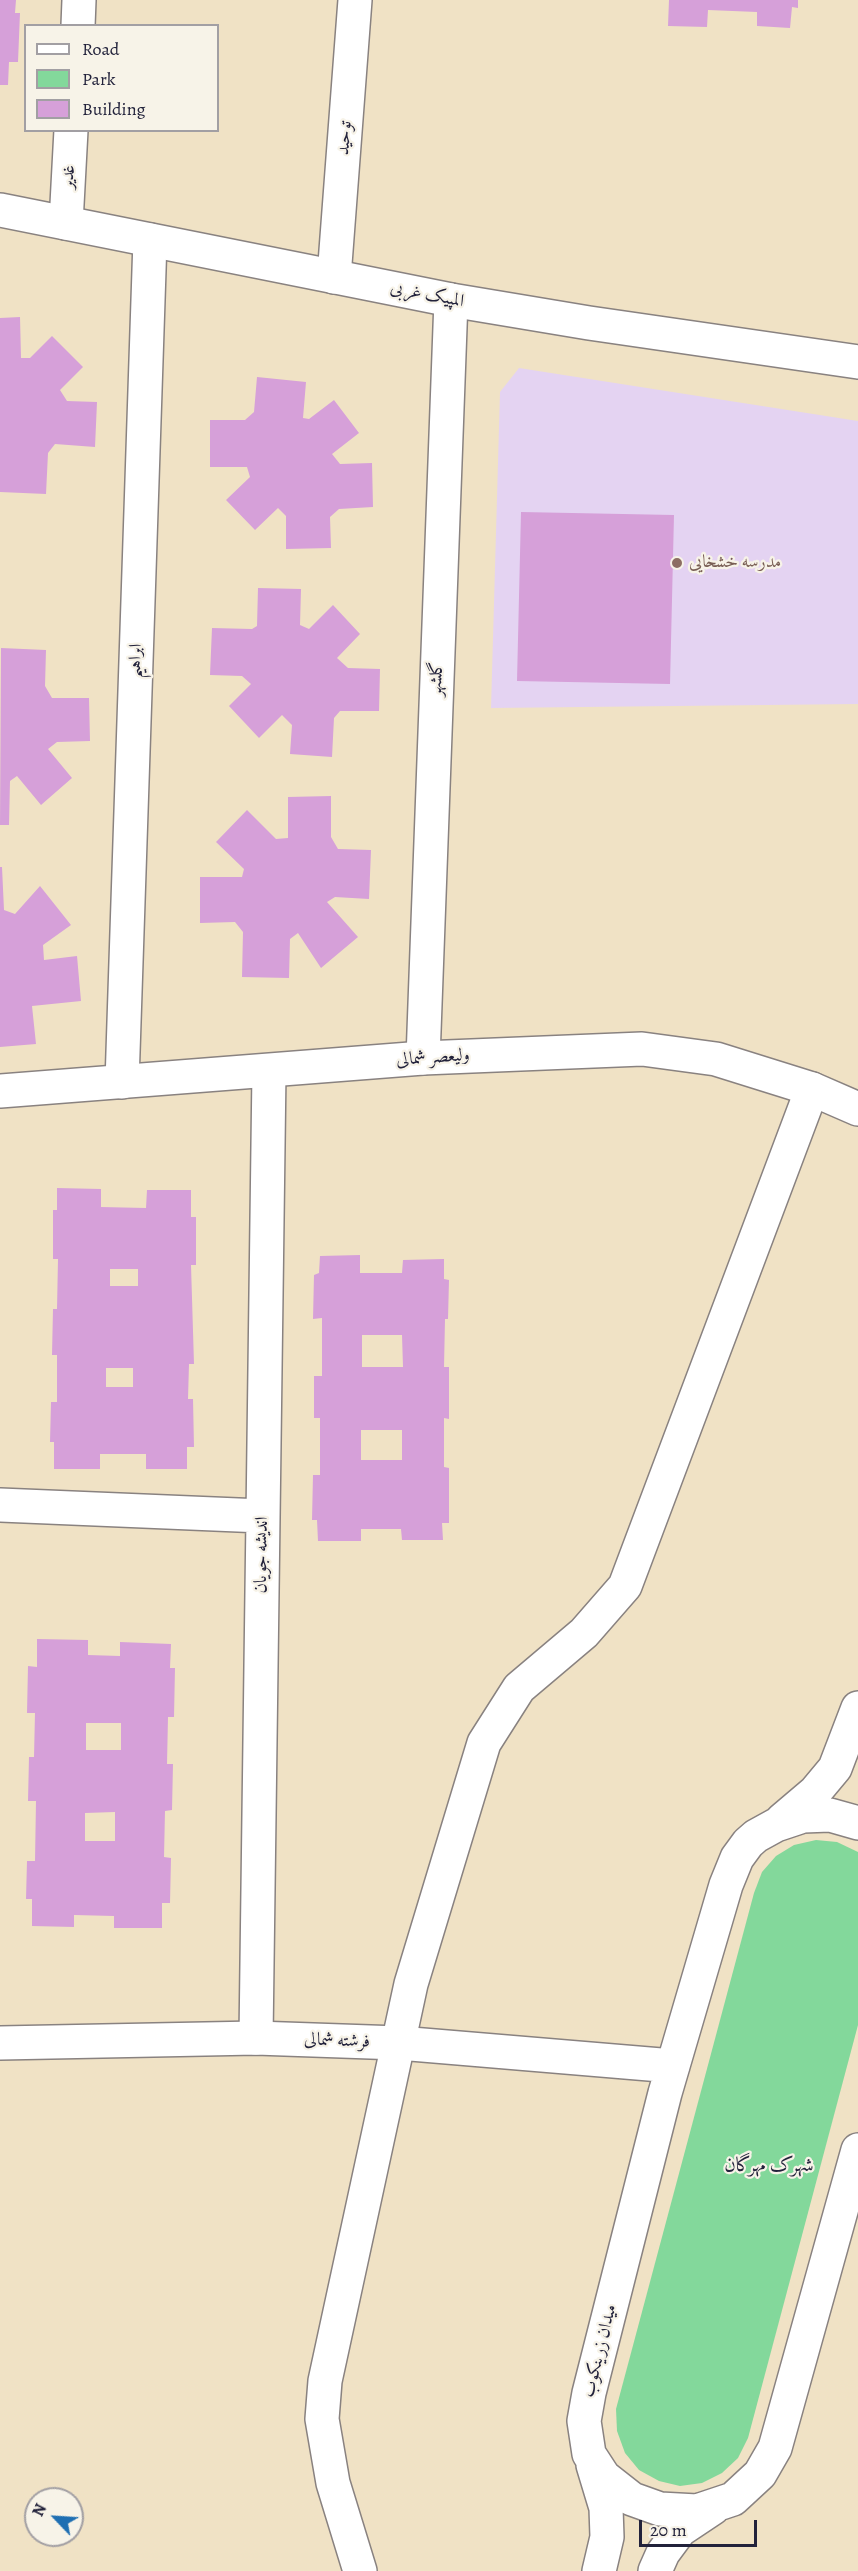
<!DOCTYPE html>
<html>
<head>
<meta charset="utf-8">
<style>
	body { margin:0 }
	#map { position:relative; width:858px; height:2571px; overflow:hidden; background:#f0e2c5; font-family:Alegreya,serif }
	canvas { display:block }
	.legend { position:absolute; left:24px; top:24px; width:195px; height:108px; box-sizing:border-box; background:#f7f3e8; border:2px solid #a29fa3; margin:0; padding:8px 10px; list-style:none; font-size:18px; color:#22223b }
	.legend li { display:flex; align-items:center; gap:12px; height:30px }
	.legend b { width:30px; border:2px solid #a29fa3 }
	.north { position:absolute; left:24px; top:2487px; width:60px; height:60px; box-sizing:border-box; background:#f7f3e8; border:2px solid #a29fa3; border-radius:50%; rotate:295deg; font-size:16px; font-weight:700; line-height:24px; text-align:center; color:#22223b }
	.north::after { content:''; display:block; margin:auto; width:21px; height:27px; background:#1f6fb2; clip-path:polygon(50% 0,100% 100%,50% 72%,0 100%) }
	.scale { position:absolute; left:639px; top:2520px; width:118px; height:27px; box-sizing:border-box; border:3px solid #22223b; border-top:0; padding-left:8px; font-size:18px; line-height:21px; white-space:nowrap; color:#22223b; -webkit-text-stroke:4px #f7f3e8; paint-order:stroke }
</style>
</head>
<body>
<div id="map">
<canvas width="858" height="2571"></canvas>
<ul class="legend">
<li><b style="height:8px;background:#fff"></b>Road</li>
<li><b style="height:16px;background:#83d89b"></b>Park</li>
<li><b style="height:16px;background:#d6a0d9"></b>Building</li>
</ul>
<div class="north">N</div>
<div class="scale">20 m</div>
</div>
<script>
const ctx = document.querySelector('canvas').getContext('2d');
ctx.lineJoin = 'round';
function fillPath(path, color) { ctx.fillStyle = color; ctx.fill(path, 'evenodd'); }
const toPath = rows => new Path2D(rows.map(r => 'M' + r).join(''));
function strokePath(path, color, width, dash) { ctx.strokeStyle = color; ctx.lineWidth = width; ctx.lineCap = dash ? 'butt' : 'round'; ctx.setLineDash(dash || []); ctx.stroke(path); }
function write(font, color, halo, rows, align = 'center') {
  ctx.font = font + ' Alegreya,Amiri,serif'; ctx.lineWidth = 4.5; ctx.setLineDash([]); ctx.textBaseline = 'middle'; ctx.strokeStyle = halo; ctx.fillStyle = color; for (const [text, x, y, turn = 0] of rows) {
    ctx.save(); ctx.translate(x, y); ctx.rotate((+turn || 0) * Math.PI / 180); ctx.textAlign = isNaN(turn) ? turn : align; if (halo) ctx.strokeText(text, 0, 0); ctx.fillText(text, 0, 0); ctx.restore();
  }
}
const built = toPath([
	[519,368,858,421,858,704,491,708,500,392]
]);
const green = toPath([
	[816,1840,837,1842,858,1852,858,2025,748,2438,738,2458,722,2473,702,2483,680,2486,659,2481,639,2470,625,2453,617,2431,616,2409,754,1893,762,1872,776,1856,794,1845]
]);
const building = toPath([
	[0,0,16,0,15,13,20,13,18,62,9,62,8,85,0,85],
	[669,0,798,0,798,8,792,7,790,28,757,26,757,12,708,10,707,27,668,26],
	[20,317,21,358,30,358,52,336,83,367,60,390,67,401,97,402,95,447,55,444,48,453,46,494,0,492,0,318],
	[257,377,306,382,303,418,309,419,334,400,359,433,332,454,340,464,372,463,373,507,339,509,330,517,331,548,286,549,286,516,278,508,255,530,226,500,250,477,247,467,210,467,210,420,245,420,254,412],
	[521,512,674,515,670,684,517,681],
	[258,588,301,589,300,625,309,629,333,605,360,634,337,658,348,668,380,669,379,711,340,711,334,718,332,757,290,754,292,725,282,715,259,738,229,706,251,684,242,676,210,675,212,628,252,629,257,626],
	[1,648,46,650,45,686,52,698,89,698,90,741,57,742,48,749,72,778,41,805,17,776,10,781,9,825,0,825],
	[331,796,331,837,338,849,371,850,369,899,335,897,327,902,358,937,321,968,298,933,290,939,289,978,242,977,243,932,235,922,200,923,200,877,242,877,244,869,216,842,247,810,276,839,288,838,288,797],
	[0,867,2,867,4,910,15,914,40,886,71,925,43,945,44,960,77,956,81,1001,32,1006,36,1044,0,1047],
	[57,1188,101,1189,101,1207,146,1208,147,1190,191,1190,191,1217,196,1217,196,1265,191,1265,194,1364,189,1364,188,1399,193,1399,194,1447,187,1447,187,1469,146,1469,146,1454,100,1454,100,1469,54,1469,54,1442,50,1442,51,1402,57,1402,57,1355,52,1355,53,1309,57,1309,58,1259,53,1259,53,1210,57,1210],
	[110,1269,138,1269,138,1286,110,1286],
	[106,1368,133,1368,133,1387,106,1387],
	[360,1255,360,1273,402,1273,403,1260,444,1259,444,1279,449,1280,448,1319,445,1319,444,1367,449,1367,449,1419,444,1418,444,1467,449,1468,449,1523,442,1523,443,1540,402,1540,401,1529,361,1529,361,1541,318,1541,317,1520,312,1520,313,1475,320,1475,320,1418,314,1418,314,1376,322,1376,322,1318,313,1319,314,1275,319,1273,320,1256],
	[362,1335,402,1335,403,1367,362,1367],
	[361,1430,402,1430,402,1460,361,1460],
	[37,1639,88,1640,88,1655,120,1656,120,1642,171,1644,170,1668,175,1668,174,1717,168,1717,167,1764,173,1764,172,1810,165,1811,164,1857,171,1858,170,1903,162,1903,162,1928,114,1928,114,1916,74,1915,74,1927,32,1926,32,1899,26,1899,27,1861,35,1861,36,1801,28,1801,29,1757,34,1757,35,1713,27,1713,28,1666,37,1667],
	[86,1723,121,1723,121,1750,86,1750],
	[115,1812,115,1841,85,1841,85,1813]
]);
const minor = toPath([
	[78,26,79,0],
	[66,223,71,130],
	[334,277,355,0],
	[423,1058,451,300],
	[122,1082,150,240],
	[0,1505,262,1516],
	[256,2038,269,1071],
	[360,2571,333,2483,322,2419,325,2381,411,1984,484,1743,519,1688,584,1633,625,1586,812,1089]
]);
const tertiary = toPath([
	[0,210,451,300,589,323,858,362],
	[0,1091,423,1058,642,1049,716,1059,812,1089,858,1109],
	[782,1820,815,1792,835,1768,858,1708],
	[858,1823,830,1815,803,1816,776,1825,756,1836,748,1843,737,1858,726,1885,665,2093,589,2393,584,2421,589,2454,604,2477,632,2499,660,2509,697,2511,733,2499,760,2474,775,2448,858,2150],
	[0,2043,256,2038,399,2043,673,2066],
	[593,2465,606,2508,607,2537,599,2571],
	[655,2571,663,2553,680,2530,713,2508]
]);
const markers = [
	[677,563,6,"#8d6e63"]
];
const streetNames = [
	["توحید",345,138,-86],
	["غدیر",69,177,-87],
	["المپیک غربی",427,295,11],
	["ابراهیم",136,661,-88],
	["گلشهر",437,679,-88],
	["ولیعصر شمالی",433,1058,-4],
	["اندیشه جویان",262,1555,-89],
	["فرشته شمالی",337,2041,2],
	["میدان زرینکوب",600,2351,-76]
];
const educationNames = [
	["مدرسه خشخایی",689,563]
];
const neighbourhoodNames = [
	["شهرک مهرگان",769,2166]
];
fillPath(built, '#e4d3f2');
fillPath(green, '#83d89b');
fillPath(building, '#d6a0d9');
strokePath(minor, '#898280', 36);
strokePath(tertiary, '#898280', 36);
strokePath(minor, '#fff', 33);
strokePath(tertiary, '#fff', 33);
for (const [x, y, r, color] of markers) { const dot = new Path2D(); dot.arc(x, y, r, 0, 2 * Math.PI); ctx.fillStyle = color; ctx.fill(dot); strokePath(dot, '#f7f3e8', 2); }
write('18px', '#22223b', '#f7f3e8', streetNames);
write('18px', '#785e54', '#f7f3e8', educationNames, 'left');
write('20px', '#22223b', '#f7f3e8', neighbourhoodNames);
</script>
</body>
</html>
